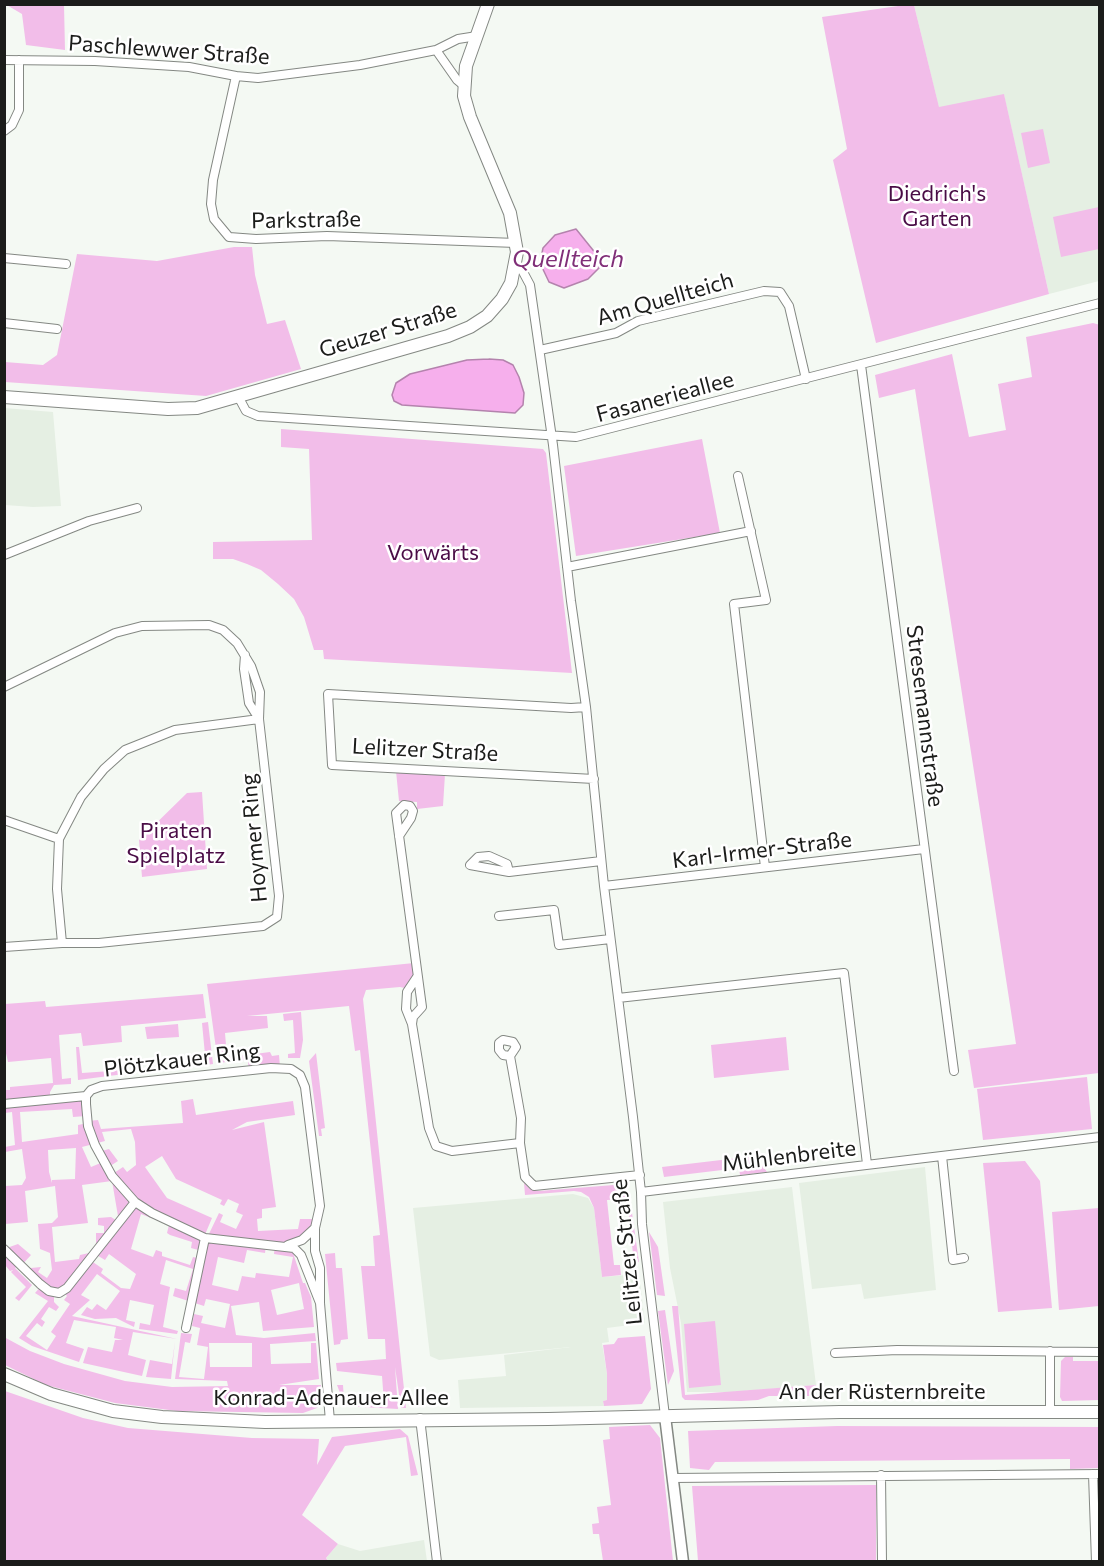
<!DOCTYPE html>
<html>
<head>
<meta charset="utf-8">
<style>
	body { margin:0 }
	#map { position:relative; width:1104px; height:1566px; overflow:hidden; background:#f4f9f3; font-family:Commissioner,sans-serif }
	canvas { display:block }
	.frame { position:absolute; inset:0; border:6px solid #1b1c1a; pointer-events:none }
</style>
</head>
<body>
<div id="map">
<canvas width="1104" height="1566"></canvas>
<div class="frame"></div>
</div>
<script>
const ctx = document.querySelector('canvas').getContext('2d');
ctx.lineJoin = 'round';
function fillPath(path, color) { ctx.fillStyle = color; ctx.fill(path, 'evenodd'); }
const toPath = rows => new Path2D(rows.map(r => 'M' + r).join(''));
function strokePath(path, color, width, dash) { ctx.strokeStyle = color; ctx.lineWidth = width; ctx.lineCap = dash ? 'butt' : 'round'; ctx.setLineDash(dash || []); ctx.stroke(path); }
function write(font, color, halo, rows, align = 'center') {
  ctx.font = font + ' Commissioner,sans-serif'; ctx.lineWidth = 5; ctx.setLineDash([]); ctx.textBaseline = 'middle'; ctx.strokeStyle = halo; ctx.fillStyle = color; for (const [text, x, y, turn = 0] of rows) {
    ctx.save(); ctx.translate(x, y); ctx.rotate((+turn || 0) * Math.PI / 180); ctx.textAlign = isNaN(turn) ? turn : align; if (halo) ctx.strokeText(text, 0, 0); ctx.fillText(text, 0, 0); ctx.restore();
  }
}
const built = toPath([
	[914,5,1099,5,1099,281,1049,294,1004,95,939,108],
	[4,408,53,412,61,506,33,507,5,505],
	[925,1167,936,1290,864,1299,861,1284,812,1289,799,1183],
	[792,1187,816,1385,733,1392,687,1392,681,1323,670,1268,663,1202],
	[573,1194,588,1198,594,1208,602,1277,639,1274,645,1323,607,1328,609,1342,602,1343,607,1374,607,1400,603,1401,604,1406,460,1408,458,1380,506,1376,504,1355,571,1347,439,1360,430,1356,413,1208],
	[424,1540,427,1561,329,1562,326,1558,338,1544,360,1551]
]);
const green = toPath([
	[5,4,64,5,65,50,26,45,22,14],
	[905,5,914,5,939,107,1004,94,1049,294,876,343,833,160,847,149,822,17],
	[1043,129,1050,163,1028,168,1021,133],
	[1099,207,1099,249,1061,257,1053,217],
	[234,247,252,247,255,275,267,324,285,320,301,369,206,396,5,382,5,362,43,365,57,355,77,254,157,261],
	[1093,323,1100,325,1099,1073,974,1088,968,1050,1016,1044,915,389,879,398,875,375,952,354,969,437,1006,430,998,384,1032,377,1026,337],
	[281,429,543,449,546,453,572,673,324,659,323,650,314,650,304,617,294,599,278,584,261,570,247,564,233,559,213,559,213,542,312,540,309,449,281,447],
	[702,439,720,533,576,556,564,466],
	[396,771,445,774,443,806,417,809,417,802,399,801],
	[202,792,207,869,142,877,139,840,187,793],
	[414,963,416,977,409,989,400,987,366,990,363,999,406,1408,401,1408,395,1367,398,1409,345,1406,337,1385,343,1385,344,1401,384,1403,382,1376,337,1371,336,1363,386,1359,385,1339,368,1339,361,1266,375,1266,373,1236,380,1235,360,1050,355,1051,349,1006,247,1016,267,1016,268,1028,225,1033,227,1057,245,1055,245,1060,218,1063,207,984],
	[203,994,206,1018,121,1026,122,1042,83,1046,81,1033,59,1035,62,1079,71,1078,71,1084,54,1085,50,1092,50,1100,86,1097,86,1116,73,1117,72,1109,20,1112,22,1142,78,1134,78,1125,88,1123,88,1121,98,1120,101,1129,183,1123,181,1101,193,1099,196,1115,293,1101,295,1115,247,1122,232,1130,264,1122,276,1207,262,1209,262,1218,257,1219,258,1231,298,1229,300,1219,316,1219,315,1228,291,1247,303,1283,305,1283,311,1297,314,1327,263,1331,259,1302,231,1306,236,1335,264,1338,315,1333,316,1341,270,1344,271,1364,311,1363,311,1343,316,1343,319,1379,279,1385,321,1385,322,1401,317,1408,303,1413,177,1411,115,1403,46,1385,5,1365,4,1337,30,1351,64,1364,125,1381,172,1387,228,1386,227,1381,175,1379,181,1333,192,1334,190,1343,185,1342,179,1377,204,1379,208,1347,197,1345,200,1328,192,1326,194,1314,203,1316,201,1323,225,1328,230,1304,206,1299,204,1306,173,1296,175,1288,186,1291,193,1269,166,1260,160,1284,170,1287,163,1327,178,1331,177,1334,139,1329,140,1323,150,1325,154,1305,130,1300,126,1320,135,1322,134,1327,116,1318,95,1319,81,1315,87,1307,92,1310,97,1304,106,1310,120,1291,97,1274,81,1295,90,1300,72,1316,177,1339,133,1332,128,1355,146,1360,142,1376,83,1363,88,1347,112,1352,115,1340,123,1340,114,1338,116,1327,74,1320,66,1343,84,1349,79,1362,32,1346,19,1338,48,1301,35,1293,42,1285,27,1273,31,1268,41,1267,38,1272,47,1278,52,1270,50,1253,40,1249,38,1224,52,1223,58,1217,55,1186,25,1191,28,1222,5,1224,5,1186,22,1185,26,1178,22,1149,5,1152,5,1147,15,1145,12,1112,5,1113,5,1090,10,1090,10,1087,53,1083,51,1058,8,1062,5,1049,5,1004,45,1001,46,1007],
	[131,1129,135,1142,136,1165,127,1172,123,1167,111,1175,107,1168,118,1161,109,1149,98,1152,103,1162,91,1167,82,1147,105,1141,102,1132],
	[76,1148,75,1179,52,1180,52,1183,49,1172,48,1150],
	[162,1156,176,1179,222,1200,220,1204,224,1206,228,1199,239,1204,236,1212,243,1215,236,1229,220,1222,223,1215,219,1213,207,1238,204,1237,212,1218,167,1198,145,1167],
	[112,1181,119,1222,111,1217,98,1218,98,1225,104,1226,104,1233,96,1233,96,1244,100,1247,95,1254,105,1260,109,1254,136,1274,130,1289,121,1288,101,1273,103,1269,90,1260,89,1253,80,1255,79,1259,55,1262,52,1227,88,1223,82,1185],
	[141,1214,169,1225,167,1233,170,1235,192,1242,191,1248,202,1251,201,1259,193,1257,190,1265,162,1256,162,1252,156,1250,153,1257,131,1249],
	[266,1245,275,1245,274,1254,293,1257,289,1277,256,1273,255,1278,242,1276,238,1291,212,1285,218,1257,244,1263,247,1250,265,1253],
	[299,1283,304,1309,277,1315,271,1290],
	[63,1291,67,1296,64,1300,70,1304,51,1332,56,1336,47,1350,26,1336,37,1323,42,1327,45,1322,41,1319,49,1307,56,1311,59,1307,54,1302,54,1293],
	[209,1343,252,1343,252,1367,210,1367],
	[301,1012,303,1040,300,1058,288,1058,288,1054,295,1053,293,1020,284,1021,283,1014],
	[208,1022,213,1064,206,1065,202,1023],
	[178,1024,179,1037,147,1039,145,1027],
	[786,1037,789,1070,714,1078,711,1045],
	[76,1047,79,1047,82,1073,125,1070,125,1074,132,1073,78,1080],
	[270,1052,272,1056,279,1055,280,1067,249,1070,247,1055],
	[316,1053,325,1128,321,1129,322,1136,319,1136,309,1061],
	[1087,1077,1092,1129,983,1140,977,1089],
	[755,1156,767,1172,740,1175,739,1168,664,1177,662,1167],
	[1025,1161,1040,1181,1052,1308,998,1312,983,1163],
	[524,1183,530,1189,539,1191,626,1184,627,1199,630,1199,639,1262,634,1263,627,1199,607,1200,614,1265,620,1265,621,1275,602,1277,594,1208,589,1197,581,1192,574,1191,525,1195],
	[1099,1208,1099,1306,1059,1310,1052,1212],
	[649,1232,658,1247,665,1296,657,1295],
	[18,1244,31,1255,20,1267,18,1265,15,1268,32,1285,19,1301,15,1298,26,1287,11,1272,13,1270,10,1271,5,1265,4,1249],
	[335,1253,336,1268,342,1268,348,1339,341,1340,340,1344,334,1345,325,1254],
	[672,1306,678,1306,685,1395,816,1385,816,1396,769,1396,758,1400,741,1401,685,1400,682,1397],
	[665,1310,674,1371,668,1385,658,1311],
	[715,1321,721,1385,689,1388,684,1324],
	[645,1336,651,1389,642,1404,604,1406,603,1401,607,1400,607,1374,603,1345,614,1344,618,1338],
	[175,1341,171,1379,146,1377,150,1360,172,1364],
	[1065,1357,1073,1357,1073,1361,1099,1361,1099,1400,1062,1401,1060,1397,1061,1361],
	[5,1391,83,1418,128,1428,252,1438,319,1439,317,1465,332,1437,400,1429,408,1436,418,1475,411,1476,406,1437,345,1446,302,1515,338,1544,326,1558,328,1561,5,1561],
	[650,1425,660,1438,673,1561,603,1561,599,1534,593,1534,592,1524,599,1523,597,1507,611,1505,603,1440,610,1439,609,1427],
	[837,1426,1099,1427,1099,1468,1070,1469,1070,1459,715,1462,709,1470,690,1468,688,1431],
	[876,1485,876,1561,698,1561,692,1486]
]);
const water = toPath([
	[576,229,597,255,599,268,588,279,564,288,549,282,540,263,543,248,555,235,576,229],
	[489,359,503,360,513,365,519,377,524,393,523,405,515,413,402,405,394,401,392,395,396,383,410,374,467,360,489,359]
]);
const minor = toPath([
	[436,50,458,39,477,36],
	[4,60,95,61,189,67,236,76,258,78,360,65,436,50,457,80,463,85],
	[236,76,213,180,211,204,214,219,229,237,256,239,327,236,516,243],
	[4,131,12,125,19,110,19,60],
	[4,258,66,264],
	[515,268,522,270,530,285,553,445,571,601,586,707,604,886,633,1117,641,1192,642,1224,665,1416],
	[4,323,57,329],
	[540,350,616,333,638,321,764,291,780,292,789,306,806,379],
	[861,365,954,1071],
	[239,398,246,411,258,416,576,437,1100,303],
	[738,476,766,600,734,604,765,867],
	[4,555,89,521,137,508],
	[567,567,751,531],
	[245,655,244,669,249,703,259,719],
	[4,687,115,633,142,626,209,625,223,630,237,643,251,666,260,692,259,719,279,896,277,917,263,926,99,943,62,943,57,889,59,839,81,797,104,769,125,750,175,730,259,719],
	[586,707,571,708,328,694,332,765,594,779],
	[4,820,59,839],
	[399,836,411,818,413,811,410,806,404,805,396,813,422,1007,413,1017,412,1024],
	[509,872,470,865,478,857,489,856,507,864,509,872,601,861],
	[604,886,924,849],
	[499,916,554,910,559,945,610,939],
	[4,947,62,943],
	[417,977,407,992,406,1009,412,1024,429,1128,436,1146,452,1151,520,1143,525,1177,534,1186,640,1175],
	[618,998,844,973,867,1164],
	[510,1056,503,1055,499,1050,499,1043,503,1040,513,1042,516,1047,510,1056,521,1118,520,1143],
	[4,1104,86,1096],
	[942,1156,953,1260,964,1258],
	[641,1192,1100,1137],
	[288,1245,302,1240,315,1228],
	[4,1249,40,1284,49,1291,59,1293,67,1288,135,1202],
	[320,1303,301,1255,294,1248,205,1238,152,1213,135,1202,112,1176,95,1145,88,1126,86,1104,86,1096,91,1090,102,1086,271,1068,291,1069,300,1075,305,1087,320,1206,315,1228,315,1251,320,1268,320,1303,330,1421],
	[186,1328,205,1238],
	[1050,1351,1050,1413],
	[835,1353,897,1350,1100,1352],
	[420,1418,437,1562],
	[1093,1474,1096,1562],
	[881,1475,882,1562],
	[673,1478,1100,1474]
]);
const tertiary = toPath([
	[665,1416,683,1562]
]);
const secondary = toPath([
	[4,397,168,409,197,408,448,336,470,327,487,316,502,299,511,283,517,252,510,213,470,117,464,96,466,66,488,4],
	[4,1374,51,1394,113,1411,162,1417,265,1422,548,1419,840,1412,1100,1412]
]);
const streetNames = [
	["Paschlewwer Straße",169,50,4],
	["Parkstraße",306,220,-1],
	["Am Quellteich",665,299,-16],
	["Geuzer Straße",388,330,-17],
	["Fasanerieallee",665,397,-15],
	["Stresemannstraße",925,716,83],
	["Lelitzer Straße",425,750,3],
	["Hoymer Ring",254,838,-95],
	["Karl-Irmer-Straße",762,850,-7],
	["Plötzkauer Ring",182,1060,-7],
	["Mühlenbreite",789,1156,-7],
	["Lelitzer Straße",627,1252,-96],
	["An der Rüsternbreite",882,1392],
	["Konrad-Adenauer-Allee",331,1398]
];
const parkNames = [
	["Diedrich's",937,194],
	["Garten",937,219],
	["Vorwärts",433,553],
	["Piraten",176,831],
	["Spielplatz",176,856]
];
const waterNames = [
	["Quellteich",568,259]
];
fillPath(built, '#e5efe3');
fillPath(green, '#f2bde9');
fillPath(water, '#f6afec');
strokePath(water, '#b483ad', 1.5);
strokePath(minor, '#848883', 10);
strokePath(tertiary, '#848883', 13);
strokePath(secondary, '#848883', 14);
strokePath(minor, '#fff', 8);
strokePath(tertiary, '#fff', 10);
strokePath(secondary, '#fff', 12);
write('22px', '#1b1c1a', '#fff', streetNames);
write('22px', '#4a0c46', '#fff', parkNames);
write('italic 24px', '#802f78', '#fff', waterNames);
</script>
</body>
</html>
